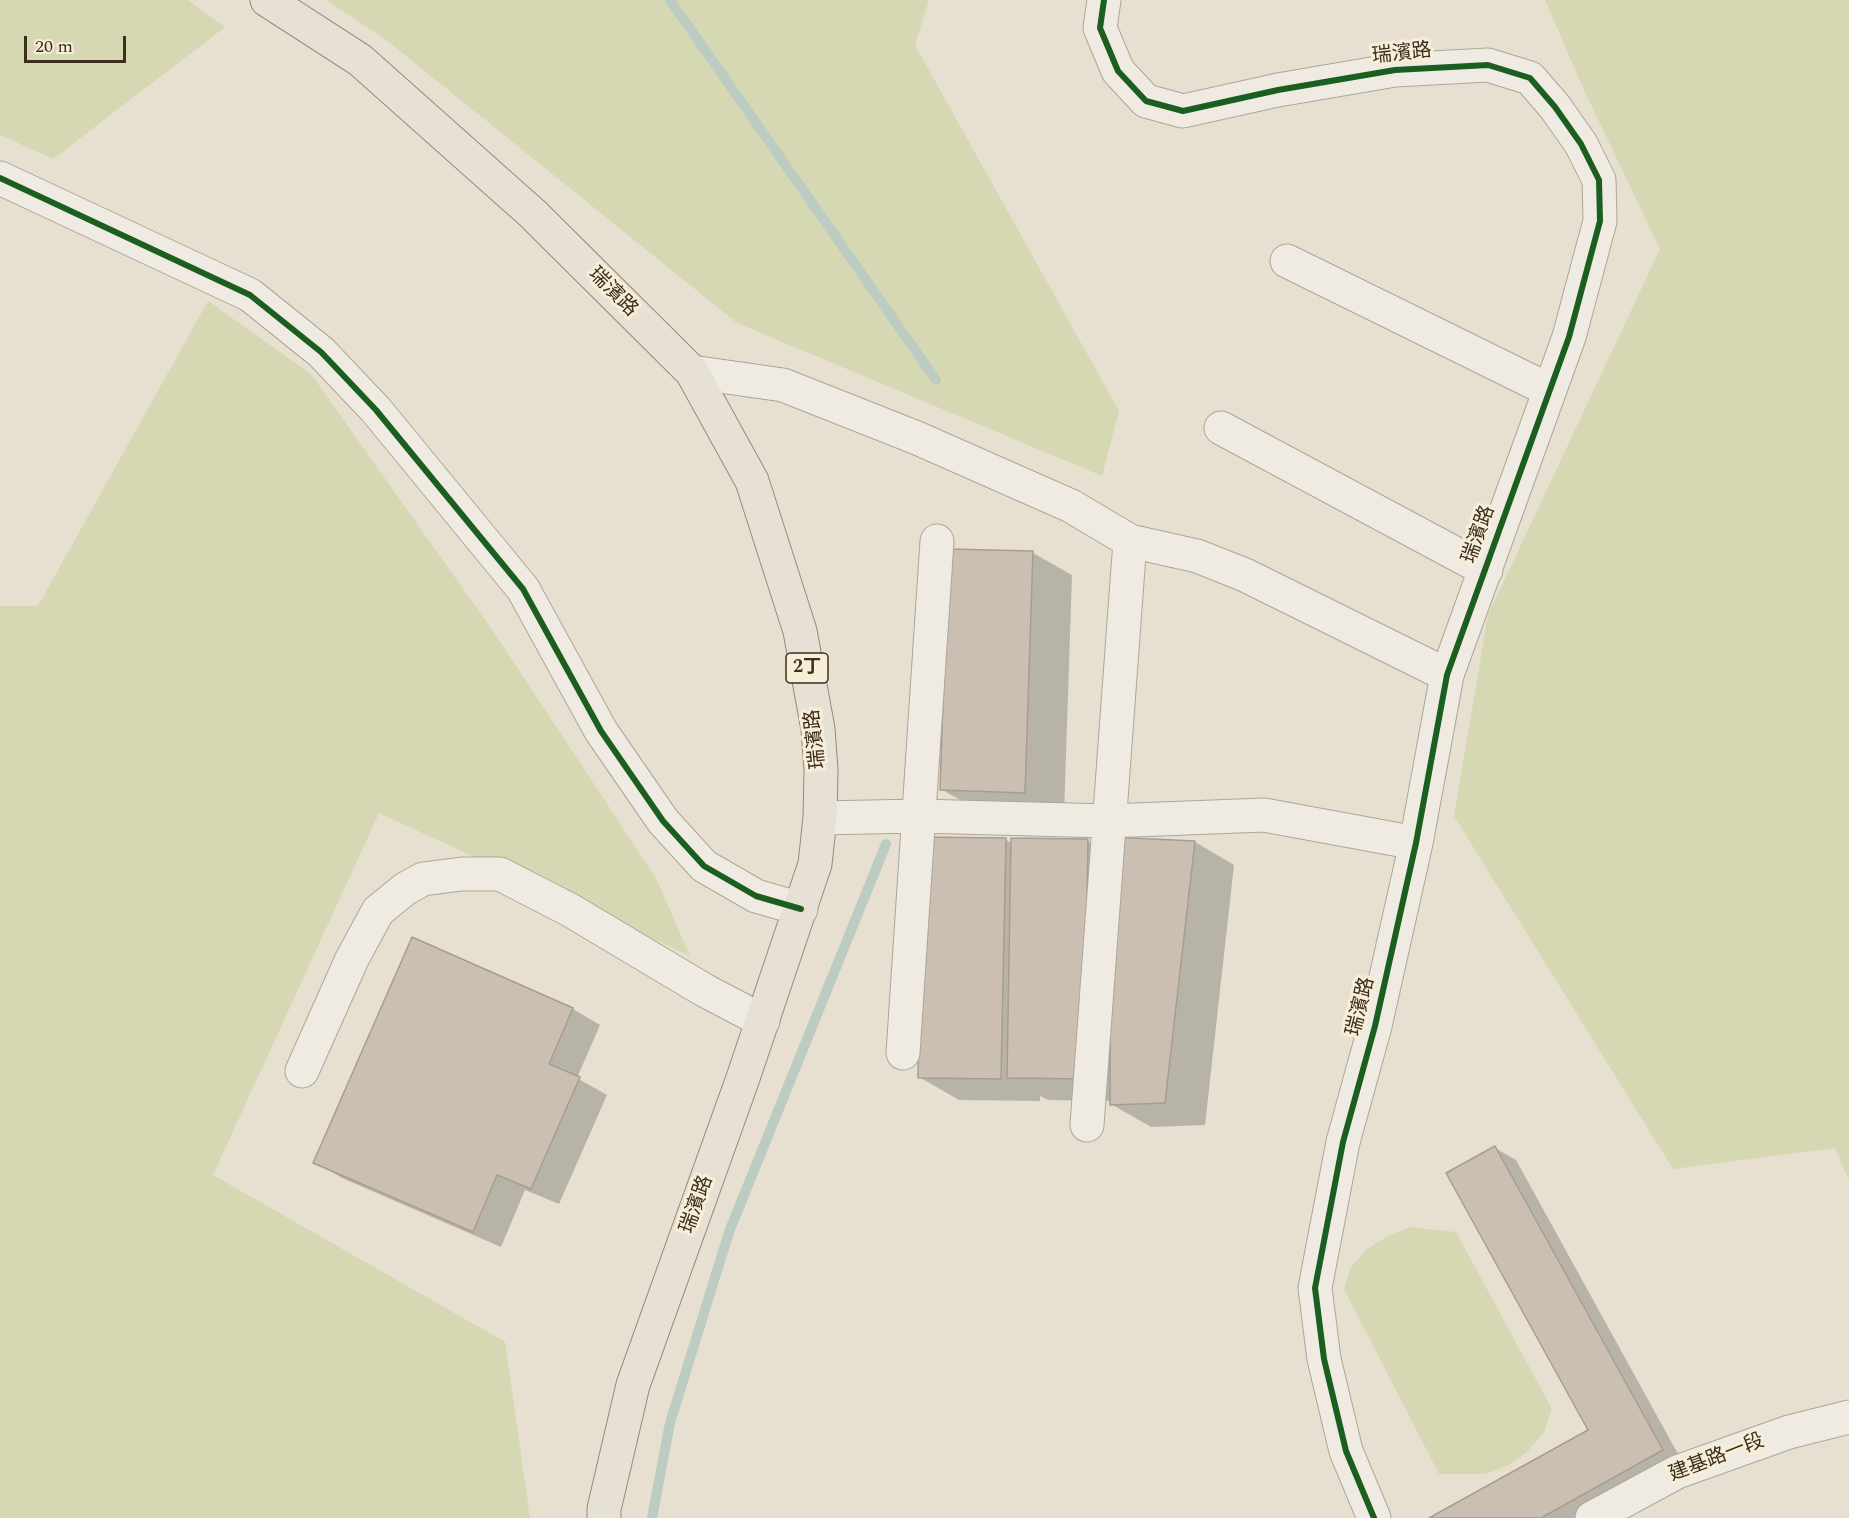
<!DOCTYPE html>
<html>
<head>
<meta charset="utf-8">
<style>
	body { margin:0 }
	#map { position:relative; width:1849px; height:1518px; overflow:hidden; background:#e7e0d1; font-family:Spectral,serif }
	canvas { display:block }
	.scale { position:absolute; left:24px; top:36px; width:102px; height:27px; box-sizing:border-box; border:3px solid #3d2e20; border-top:0; padding-left:8px; font-size:18px; line-height:21px; white-space:nowrap; color:#3d2e20; -webkit-text-stroke:4px #f7eed8; paint-order:stroke }
</style>
</head>
<body>
<div id="map">
<canvas width="1849" height="1518"></canvas>
<div class="scale">20 m</div>
</div>
<script>
const ctx = document.querySelector('canvas').getContext('2d');
ctx.lineJoin = 'round';
function fillPath(path, color) { ctx.fillStyle = color; ctx.fill(path, 'evenodd'); }
const toPath = rows => new Path2D(rows.map(r => 'M' + r).join(''));
function strokePath(path, color, width, dash) { ctx.strokeStyle = color; ctx.lineWidth = width; ctx.lineCap = dash ? 'butt' : 'round'; ctx.setLineDash(dash || []); ctx.stroke(path); }
function write(font, color, halo, rows, align = 'center') {
  ctx.font = font + ' Spectral,"Noto Sans TC",serif'; ctx.lineWidth = 6; ctx.setLineDash([]); ctx.textBaseline = 'middle'; ctx.strokeStyle = halo; ctx.fillStyle = color; for (const [text, x, y, turn = 0] of rows) {
    ctx.save(); ctx.translate(x, y); ctx.rotate((+turn || 0) * Math.PI / 180); ctx.textAlign = isNaN(turn) ? turn : align; if (halo) ctx.strokeText(text, 0, 0); ctx.fillText(text, 0, 0); ctx.restore();
  }
}
const green = toPath([
	[0,0,188,0,225,27,53,159,0,135],
	[326,0,929,0,915,45,1119,411,1102,476,737,323,385,39],
	[1545,0,1849,0,1849,1181,1835,1148,1673,1169,1454,816,1488,615,1660,249,1584,90],
	[208,301,311,374,493,631,656,878,690,956,379,813,213,1175,505,1342,530,1518,0,1518,0,606,38,606],
	[1410,1227,1456,1232,1552,1409,1544,1432,1527,1452,1509,1465,1486,1474,1439,1474,1344,1289,1351,1267,1367,1249,1388,1236]
]);
const shadow = toPath([
	[1033,553,1072,575,1064,815,981,812,941,789],
	[1006,840,1013,844,1088,841,1113,855,1195,842,1234,865,1205,1125,1151,1127,1111,1104,1111,1101,1048,1100,1040,1096,1040,1101,959,1100,919,1077],
	[573,1009,600,1025,577,1078,607,1095,559,1204,525,1190,501,1247,342,1178,315,1162],
	[1495,1148,1516,1160,1683,1463,1583,1518,1432,1518,1590,1430]
]);
const stream = toPath([
	[670,0,936,380],
	[652,1518,670,1423,729,1232,886,844]
]);
const building = toPath([
	[948,549,1033,551,1025,793,940,790,948,549],
	[923,837,1006,838,1001,1079,918,1078,923,837],
	[1111,837,1195,841,1165,1103,1110,1105,1111,837],
	[1011,838,1088,839,1084,1079,1007,1078,1011,838],
	[412,937,573,1008,549,1064,580,1077,531,1189,497,1175,473,1232,313,1163,412,937],
	[1495,1146,1663,1450,1541,1518,1429,1518,1588,1430,1446,1173,1495,1146]
]);
const minor = toPath([
	[1104,0,1100,28,1118,71,1146,101,1183,111,1278,90,1395,70,1488,65,1530,78,1555,107,1581,144,1599,180,1600,221,1569,337,1447,675,1416,843,1375,1026,1343,1142,1315,1288,1324,1359,1346,1451,1374,1518],
	[0,178,250,295,321,352,376,410,523,589,601,731,663,821,704,866,756,896,801,909],
	[1287,261,1549,390],
	[692,372,783,385,917,438,1071,506,1130,541,1197,556,1245,575,1447,675],
	[1221,428,1486,570],
	[820,818,918,816,1109,821,1264,815,1416,843],
	[903,1053,937,541],
	[302,1071,352,959,378,911,405,889,423,879,462,874,500,874,570,910,704,990,763,1021],
	[1087,1125,1130,541],
	[1592,1518,1677,1472,1789,1432,1849,1417]
]);
const major = toPath([
	[267,0,360,60,533,214,692,372,752,481,800,631,818,729,821,770,820,818,815,864,743,1078,633,1385,604,1509,604,1518]
]);
const cycleway = toPath([
	[1104,0,1100,28,1118,71,1146,101,1183,111,1278,90,1395,70,1488,65,1530,78,1555,107,1581,144,1599,180,1600,221,1569,337,1447,675,1416,843,1375,1026,1343,1142,1315,1288,1324,1359,1346,1451,1374,1518],
	[0,178,250,295,321,352,376,410,523,589,601,731,663,821,704,866,756,896,801,909]
]);
const shields = [
	[807,668,42]
];
const shieldNames = [
	["2丁",807,668]
];
const streetNames = [
	["瑞濱路",1402,55,-6],
	["瑞濱路",612,293,45],
	["瑞濱路",1480,535,-70],
	["瑞濱路",817,739,-96],
	["瑞濱路",1362,1007,-76],
	["瑞濱路",698,1205,-70],
	["建基路一段",1717,1459,-21]
];
fillPath(green, '#d6d7b3');
fillPath(shadow, '#0003');
strokePath(stream, '#bcccc2', 10);
fillPath(building, '#cbbfb2');
strokePath(building, '#a89c90', 1.5);
strokePath(minor, '#ada599', 35);
strokePath(major, '#928b80', 35);
strokePath(minor, '#efebe3', 33);
strokePath(major, '#e6e1d4', 33);
strokePath(cycleway, '#1b5e20', 6);
for (const [x, y, w] of shields) { const box = new Path2D(); box.roundRect(x - w / 2, y - 15, w, 30, 4.5); ctx.fillStyle = '#f7eed8'; ctx.fill(box); strokePath(box, '#3d2e20', 1.5); }
write('bold 18px', '#3d2e20', null, shieldNames);
write('20px', '#3d2e20', '#f7eed8', streetNames);
</script>
</body>
</html>
